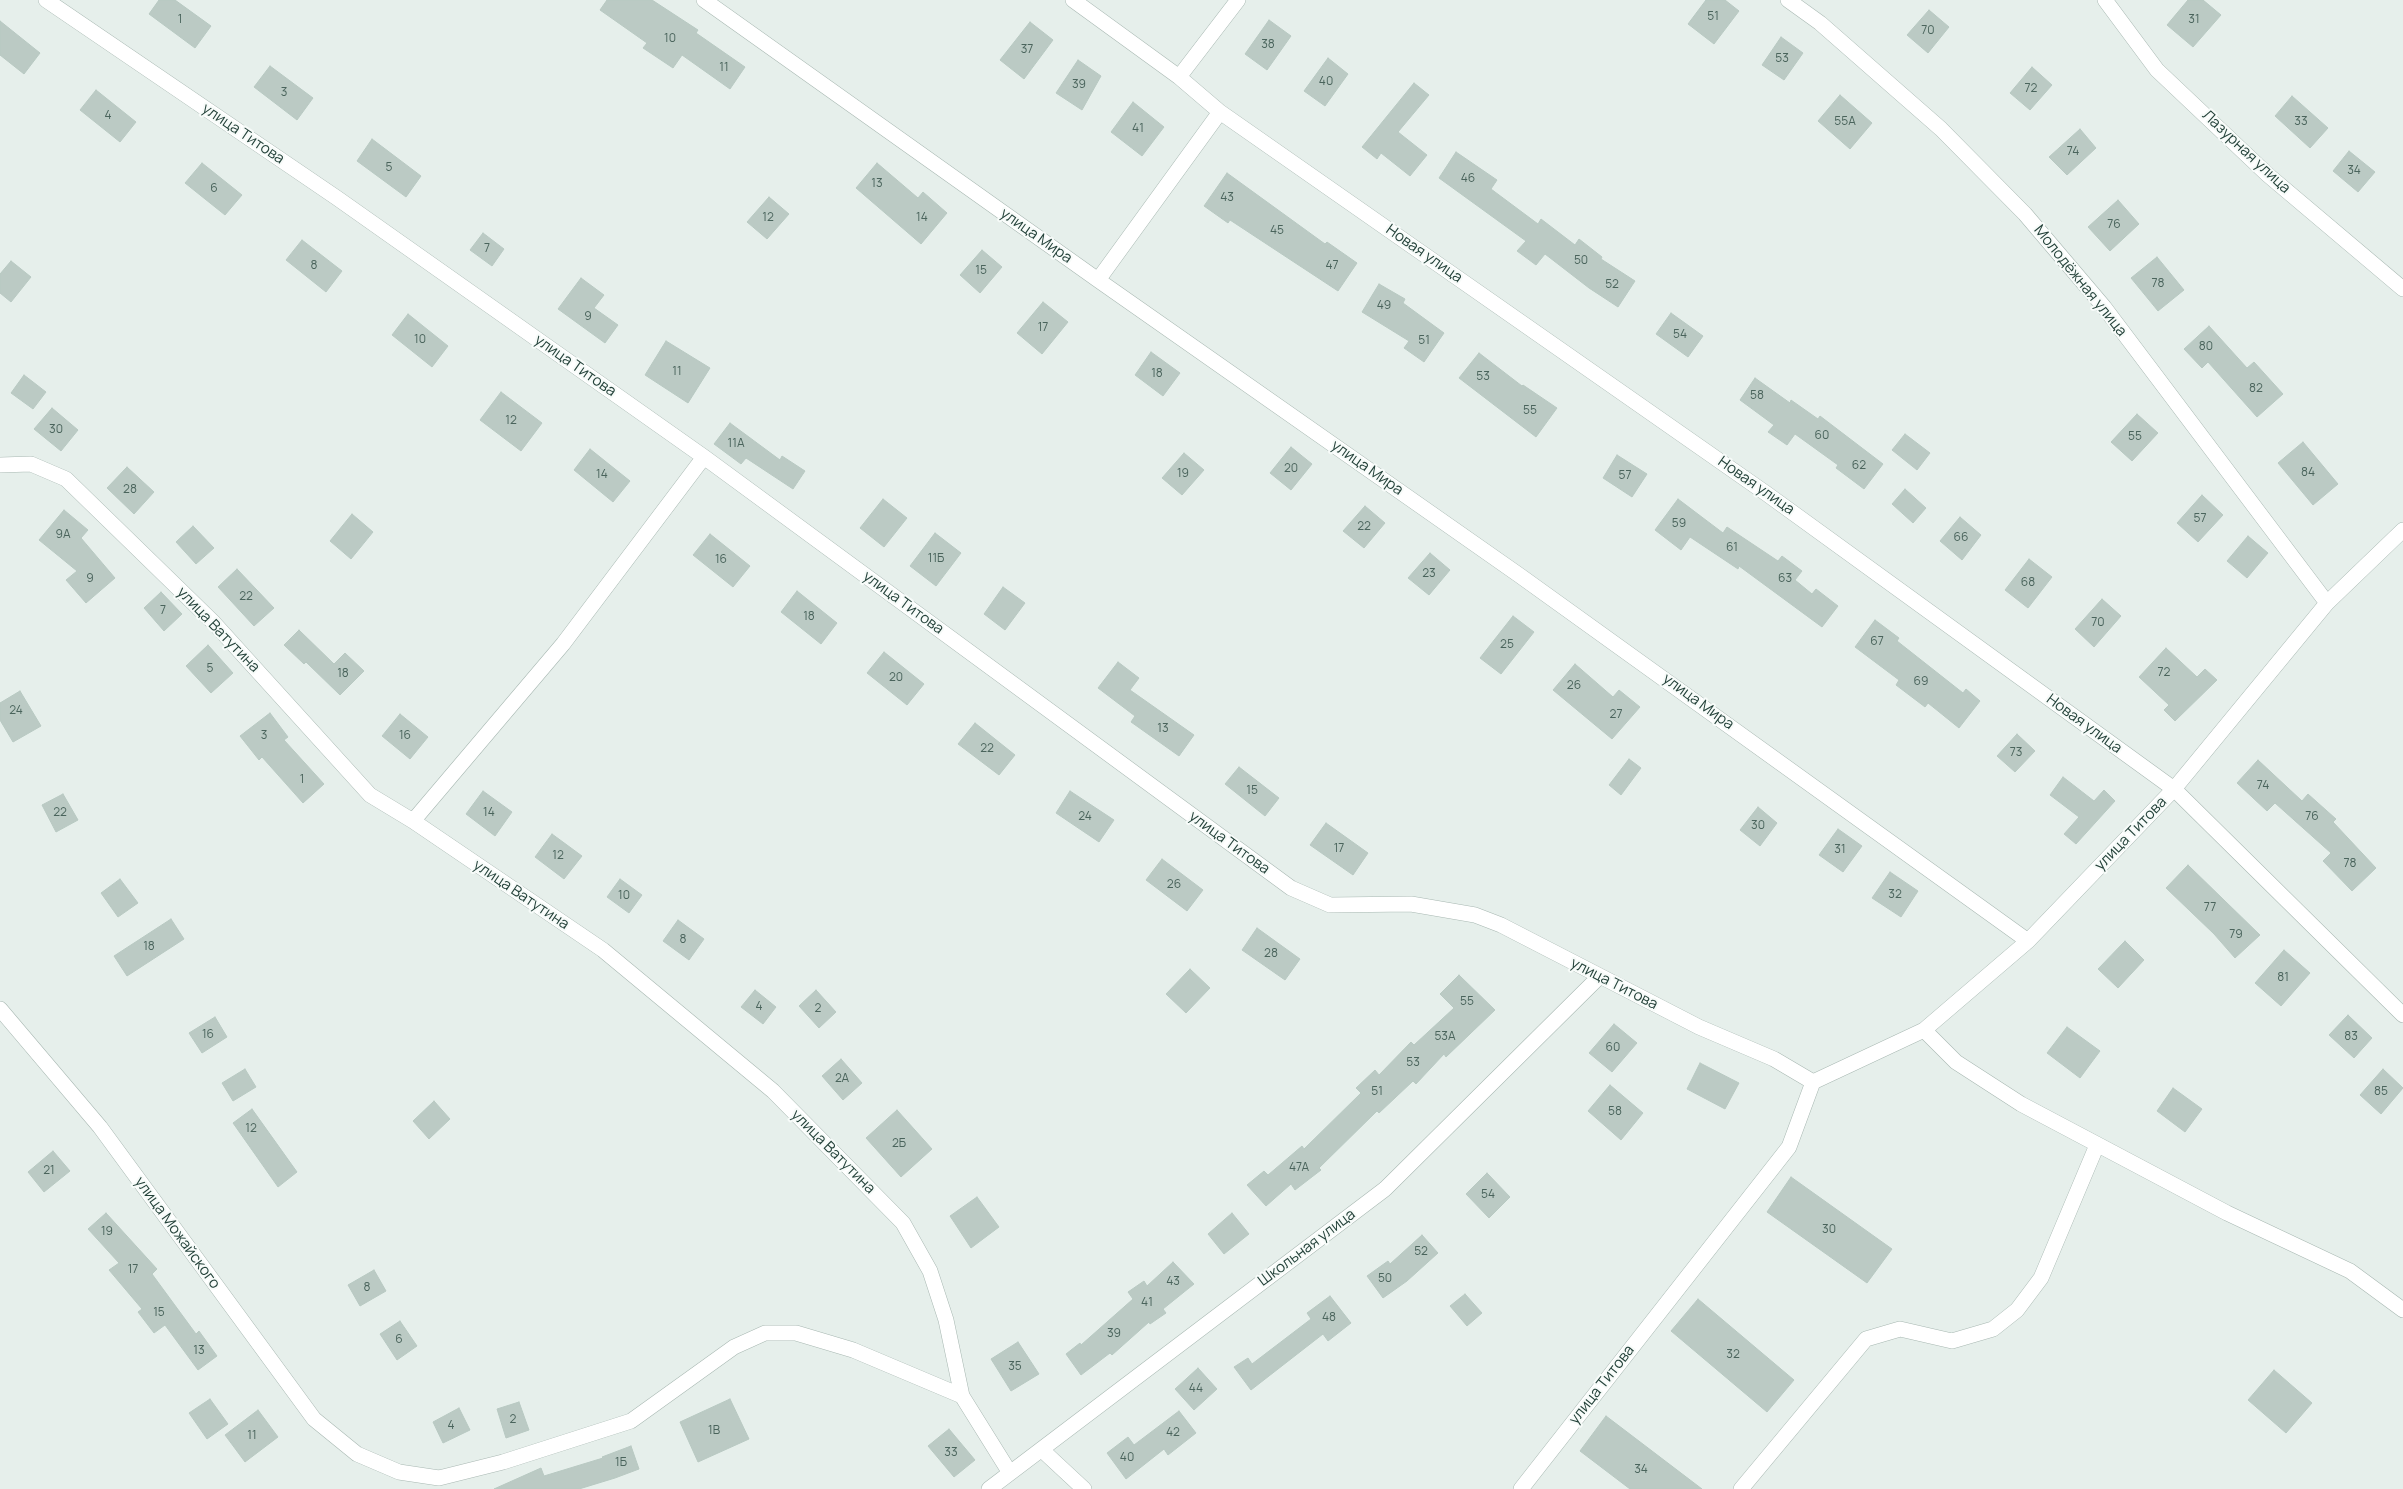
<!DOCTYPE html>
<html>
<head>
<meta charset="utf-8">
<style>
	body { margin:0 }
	canvas { display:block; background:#e6efeb }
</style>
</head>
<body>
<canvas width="2403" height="1489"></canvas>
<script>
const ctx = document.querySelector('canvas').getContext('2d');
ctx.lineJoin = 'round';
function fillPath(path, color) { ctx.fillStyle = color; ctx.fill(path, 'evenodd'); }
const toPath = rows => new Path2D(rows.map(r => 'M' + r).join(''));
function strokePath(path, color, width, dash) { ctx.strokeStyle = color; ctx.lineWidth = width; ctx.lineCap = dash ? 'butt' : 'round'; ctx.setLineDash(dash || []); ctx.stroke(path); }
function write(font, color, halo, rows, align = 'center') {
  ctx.font = font + ' Manrope,sans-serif'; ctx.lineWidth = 4; ctx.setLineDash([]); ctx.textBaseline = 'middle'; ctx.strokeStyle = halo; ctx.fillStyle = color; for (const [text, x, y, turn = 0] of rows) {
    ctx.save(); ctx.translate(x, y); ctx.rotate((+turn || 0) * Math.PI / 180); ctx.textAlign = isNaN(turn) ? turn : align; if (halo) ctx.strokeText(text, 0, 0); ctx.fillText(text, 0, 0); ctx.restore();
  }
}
const building = toPath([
	[159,0,175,0,211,26,195,48,149,14,159,0],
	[607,0,652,0,698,30,696,33,745,67,730,89,682,55,673,68,643,48,647,43,600,10,607,0],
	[1706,0,1725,0,1739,11,1714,44,1688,24,1706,0],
	[2188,0,2203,0,2221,15,2193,47,2167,25,2188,0],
	[1929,10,1949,27,1928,53,1907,35,1929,10],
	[1269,20,1291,36,1267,70,1245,54,1269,20],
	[0,21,40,53,24,74,0,55,0,21],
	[1030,22,1053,40,1024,79,1000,60,1030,22],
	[1781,37,1803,53,1784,80,1762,65,1781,37],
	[1328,58,1348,74,1325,106,1304,91,1328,58],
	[1078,60,1101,76,1082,110,1056,93,1078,60],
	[270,66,313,98,297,120,254,87,270,66],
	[2032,67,2052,85,2030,110,2010,93,2032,67],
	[1414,83,1429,95,1398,132,1427,155,1410,176,1381,153,1377,159,1362,147,1414,83],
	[96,90,136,122,120,142,80,110,96,90],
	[1840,95,1872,123,1850,149,1818,121,1840,95],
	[2292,96,2328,128,2310,148,2275,116,2292,96],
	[1133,102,1164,127,1142,156,1111,132,1133,102],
	[2080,129,2096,148,2067,175,2049,157,2080,129],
	[372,139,421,176,406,197,357,161,372,139],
	[2349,151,2375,172,2358,192,2333,171,2349,151],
	[1456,152,1497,180,1491,189,1538,224,1541,219,1575,245,1579,239,1602,257,1601,259,1635,281,1618,307,1589,288,1545,254,1536,265,1517,251,1526,241,1439,178,1456,152],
	[202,163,242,195,225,215,185,183,202,163],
	[877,163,918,198,923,192,947,213,921,244,856,188,877,163],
	[1227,173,1325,244,1327,242,1357,263,1338,291,1230,220,1228,223,1204,206,1227,173],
	[769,197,789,214,767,239,747,222,769,197],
	[2118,200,2139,224,2110,251,2088,227,2118,200],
	[483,233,504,249,492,266,470,250,483,233],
	[302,240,342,271,326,292,286,260,302,240],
	[982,250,1002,267,980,293,960,275,982,250],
	[2157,257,2184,290,2158,311,2131,278,2157,257],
	[11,261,31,277,11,302,0,293,0,274,11,261],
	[581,278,604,295,594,308,618,325,605,343,558,309,581,278],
	[1379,284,1405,299,1403,303,1444,333,1424,362,1404,348,1409,341,1362,312,1379,284],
	[1043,302,1068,322,1042,354,1017,333,1043,302],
	[1671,313,1703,336,1688,357,1656,334,1671,313],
	[408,314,448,346,432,367,392,335,408,314],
	[2209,326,2247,368,2254,362,2283,394,2257,417,2208,362,2202,368,2184,349,2209,326],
	[666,341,710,368,688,403,645,375,666,341],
	[1151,352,1180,373,1163,396,1135,375,1151,352],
	[1479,353,1522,386,1523,385,1557,408,1536,437,1459,378,1479,353],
	[24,375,46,392,33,409,11,393,24,375],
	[1755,378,1790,403,1791,400,1818,419,1820,416,1883,464,1864,489,1836,468,1838,465,1795,434,1787,445,1768,432,1774,425,1740,400,1755,378],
	[501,392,542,423,521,451,480,420,501,392],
	[52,408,78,430,61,451,34,429,52,408],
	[2137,414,2158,433,2132,461,2111,442,2137,414],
	[730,423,780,460,782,456,805,471,793,489,746,458,741,464,714,444,730,423],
	[1905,434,1930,453,1917,470,1892,450,1905,434],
	[2303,442,2338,484,2313,505,2278,463,2303,442],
	[1291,447,1312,464,1291,490,1270,473,1291,447],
	[590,449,630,481,613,502,574,470,590,449],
	[1184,453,1204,470,1182,495,1162,478,1184,453],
	[1617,455,1647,474,1632,497,1603,478,1617,455],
	[127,467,154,492,134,514,107,488,127,467],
	[1905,489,1926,508,1913,523,1892,504,1905,489],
	[2202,495,2223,515,2198,542,2177,523,2202,495],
	[883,499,907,518,884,547,860,528,883,499],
	[1678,499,1723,533,1727,527,1778,561,1782,556,1802,571,1795,580,1812,594,1816,589,1838,606,1822,627,1739,566,1738,569,1690,537,1681,550,1655,530,1678,499],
	[1365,506,1385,523,1364,548,1343,531,1365,506],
	[64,510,88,530,81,538,115,578,86,603,66,580,77,571,39,540,64,510],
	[352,514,373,532,351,559,330,541,352,514],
	[1960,517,1981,535,1962,560,1940,541,1960,517],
	[193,526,214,548,196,564,176,542,193,526],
	[935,533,961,553,936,586,910,566,935,533],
	[710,534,750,566,733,587,693,555,710,534],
	[2248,536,2268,553,2247,578,2227,561,2248,536],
	[1430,553,1450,570,1429,595,1408,578,1430,553],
	[2029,559,2052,577,2028,608,2005,590,2029,559],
	[237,569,274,608,254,626,218,587,237,569],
	[1003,587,1025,603,1005,630,984,614,1003,587],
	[797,591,837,623,821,644,781,612,797,591],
	[161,592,182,614,164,631,144,608,161,592],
	[2102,599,2121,616,2094,647,2075,629,2102,599],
	[1513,616,1534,632,1501,674,1480,658,1513,616],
	[1875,620,1899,638,1897,641,1963,693,1966,689,1980,701,1959,728,1928,703,1925,707,1896,685,1899,680,1855,647,1875,620],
	[299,630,334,664,345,653,364,671,340,695,306,662,304,664,284,645,299,630],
	[208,645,233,673,211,693,186,666,208,645],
	[2166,648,2197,677,2205,669,2217,680,2175,721,2164,710,2169,705,2139,677,2166,648],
	[884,652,924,684,907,705,867,673,884,652],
	[1118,662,1139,678,1130,690,1194,735,1179,756,1131,722,1135,716,1098,688,1118,662],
	[1575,664,1613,697,1619,690,1640,707,1612,739,1553,690,1575,664],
	[20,691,41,726,13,742,0,720,0,703,20,691],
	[270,713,288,737,284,740,324,784,303,803,262,757,259,760,240,736,270,713],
	[400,714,428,737,410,759,382,736,400,714],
	[975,723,1015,755,999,775,958,744,975,723],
	[2017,734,2035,751,2015,772,1997,756,2017,734],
	[1629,759,1641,768,1621,795,1609,785,1629,759],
	[2258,760,2302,801,2308,794,2336,819,2333,822,2376,868,2352,891,2323,861,2331,853,2275,803,2267,811,2237,783,2258,760],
	[1239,767,1279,798,1265,816,1225,784,1239,767],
	[2063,777,2094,801,2104,790,2115,801,2076,844,2064,834,2079,817,2050,795,2063,777],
	[483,791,512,812,495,836,466,814,483,791],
	[1070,791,1114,820,1099,842,1056,813,1070,791],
	[63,794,78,820,56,832,42,805,63,794],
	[1758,807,1777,823,1760,846,1740,830,1758,807],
	[1326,823,1368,853,1353,875,1310,845,1326,823],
	[1838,829,1862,846,1843,872,1819,855,1838,829],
	[552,834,582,856,564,879,535,857,552,834],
	[1162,859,1203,890,1187,911,1146,880,1162,859],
	[2188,865,2260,935,2235,958,2214,934,2166,888,2188,865],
	[1890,872,1918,891,1901,917,1872,898,1890,872],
	[120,879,138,903,118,917,101,893,120,879],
	[620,879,642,895,629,913,607,897,620,879],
	[171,919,184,939,127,976,114,956,171,919],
	[678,920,704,939,689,960,663,941,678,920],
	[1257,928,1300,959,1285,980,1242,950,1257,928],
	[2125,941,2144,960,2118,988,2098,969,2125,941],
	[2284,950,2310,973,2281,1006,2255,983,2284,950],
	[1190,969,1210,988,1186,1013,1166,994,1190,969],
	[1459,975,1495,1010,1446,1057,1444,1054,1416,1084,1413,1081,1379,1113,1377,1111,1319,1168,1321,1170,1295,1190,1291,1184,1266,1206,1247,1185,1264,1171,1268,1175,1302,1146,1304,1149,1361,1093,1356,1088,1375,1070,1379,1075,1411,1042,1414,1045,1454,1008,1440,994,1459,975],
	[755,990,776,1007,763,1024,741,1007,755,990],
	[816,990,836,1012,819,1028,799,1006,816,990],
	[2348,1015,2372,1038,2354,1058,2329,1035,2348,1015],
	[215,1017,227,1037,202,1053,189,1033,215,1017],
	[1614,1024,1637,1043,1612,1072,1589,1053,1614,1024],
	[2067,1027,2100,1051,2080,1078,2047,1053,2067,1027],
	[841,1059,862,1083,843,1100,822,1076,841,1059],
	[1700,1063,1739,1083,1725,1109,1687,1089,1700,1063],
	[245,1069,256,1087,233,1101,222,1083,245,1069],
	[2383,1069,2403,1088,2381,1114,2360,1095,2383,1069],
	[1610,1085,1643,1113,1621,1140,1588,1111,1610,1085],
	[2173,1088,2202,1109,2185,1132,2157,1111,2173,1088],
	[434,1101,450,1119,429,1139,413,1121,434,1101],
	[252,1109,297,1172,278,1187,233,1123,252,1109],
	[897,1110,932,1149,901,1177,866,1138,897,1110],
	[53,1151,70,1171,44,1192,28,1172,53,1151],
	[1487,1173,1510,1197,1489,1218,1466,1194,1487,1173],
	[1791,1177,1892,1249,1867,1283,1767,1212,1791,1177],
	[977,1197,999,1227,971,1248,950,1216,977,1197],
	[106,1213,157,1269,152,1274,196,1334,199,1331,217,1356,198,1370,165,1325,154,1333,138,1312,142,1309,109,1270,119,1263,88,1229,106,1213],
	[1232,1213,1249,1234,1224,1254,1208,1234,1232,1213],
	[1422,1235,1438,1253,1407,1281,1383,1298,1367,1276,1388,1261,1390,1264,1422,1235],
	[1173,1262,1194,1284,1163,1309,1166,1313,1150,1324,1149,1322,1112,1355,1110,1353,1081,1375,1066,1354,1080,1343,1081,1345,1133,1299,1128,1292,1144,1281,1147,1286,1173,1262],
	[374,1270,386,1291,360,1306,348,1285,374,1270],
	[1465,1294,1482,1313,1467,1326,1450,1306,1465,1294],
	[1330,1296,1351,1323,1328,1341,1323,1334,1251,1390,1234,1367,1248,1358,1252,1364,1311,1319,1307,1313,1330,1296],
	[1698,1299,1794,1380,1767,1412,1671,1331,1698,1299],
	[400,1321,417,1346,397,1360,380,1334,400,1321],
	[1018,1342,1039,1374,1011,1391,991,1359,1018,1342],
	[1198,1368,1217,1389,1194,1410,1175,1389,1198,1368],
	[2274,1370,2312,1403,2286,1433,2248,1400,2274,1370],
	[210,1399,228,1424,207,1439,189,1413,210,1399],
	[730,1399,749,1439,698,1462,680,1422,730,1399],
	[519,1402,529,1430,506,1438,497,1409,519,1402],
	[459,1408,470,1430,443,1443,433,1422,459,1408],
	[258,1410,278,1437,245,1462,225,1435,258,1410],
	[1179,1411,1196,1433,1168,1455,1164,1449,1126,1479,1107,1453,1128,1437,1134,1445,1179,1411],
	[1606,1416,1702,1489,1630,1489,1580,1451,1606,1416],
	[949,1429,975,1460,954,1477,928,1446,949,1429],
	[631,1446,639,1469,615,1478,579,1489,494,1489,541,1468,544,1476,603,1458,602,1457,631,1446]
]);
const street = toPath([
	[46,0,337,198,704,457,1291,888,1330,905,1411,904,1475,915,1501,925,1699,1027,1774,1059,1813,1082],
	[704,0,1098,280,1519,575,2028,941],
	[1073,0,1179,77,1220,112,1767,494,2174,789,2403,1015],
	[1788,0,1820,23,1941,129,2025,214,2104,307,2327,603],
	[2105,0,2157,70,2268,175,2403,289],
	[1179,77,1238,0],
	[1098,280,1220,112],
	[0,465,31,464,66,479,214,623,370,795,413,821,603,950,773,1091,903,1223,930,1271,946,1320,962,1396],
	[413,821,563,644,704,457],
	[0,1009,100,1127,314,1419,357,1454,399,1472,439,1478,503,1462,631,1421,734,1347,765,1333,796,1333,853,1350,962,1396,1010,1473],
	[1924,1030,1956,1062,2021,1104,2227,1213,2350,1271,2403,1310],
	[1042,1450,1084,1489],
	[989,1489,1385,1189,1599,977],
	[1521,1489,1789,1147,1813,1082,1924,1030,2028,941,2174,789,2327,603,2403,530],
	[1741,1489,1866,1339,1900,1329,1952,1341,1993,1329,2017,1310,2041,1278,2097,1145]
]);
const numberNames = [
	["51",1713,17],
	["1",180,20],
	["31",2194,20],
	["70",1928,31],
	["10",670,39],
	["38",1268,45],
	["37",1027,50],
	["53",1782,59],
	["11",724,68],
	["40",1326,82],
	["39",1079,85],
	["72",2031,89],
	["3",284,93],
	["4",108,116],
	["55А",1845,122],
	["33",2301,122],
	["41",1138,129],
	["74",2073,152],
	["5",389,168],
	["34",2354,171],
	["46",1468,179],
	["13",877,184],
	["6",214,189],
	["43",1227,198],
	["12",768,218],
	["14",922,218],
	["76",2114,225],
	["45",1277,231],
	["7",487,249],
	["50",1581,261],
	["8",314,266],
	["47",1332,266],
	["15",981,271],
	["78",2158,284],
	["52",1612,285],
	["49",1384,306],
	["9",588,317],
	["17",1043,328],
	["54",1680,335],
	["10",420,340],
	["51",1424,341],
	["80",2206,347],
	["11",677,372],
	["18",1157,374],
	["53",1483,377],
	["82",2256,389],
	["58",1757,396],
	["55",1530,411],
	["12",511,421],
	["30",56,430],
	["60",1822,436],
	["55",2135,437],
	["11А",736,444],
	["62",1859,466],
	["20",1291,469],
	["84",2308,473],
	["19",1183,474],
	["14",602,475],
	["57",1625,476],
	["28",130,490],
	["57",2200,519],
	["59",1679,524],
	["22",1364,527],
	["9А",63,535],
	["66",1961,538],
	["61",1732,548],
	["11Б",936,559],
	["16",721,560],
	["23",1429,574],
	["9",90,579],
	["63",1785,579],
	["68",2028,583],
	["22",246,597],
	["7",163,611],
	["18",809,617],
	["70",2098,623],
	["67",1877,642],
	["25",1507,645],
	["5",210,669],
	["72",2164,673],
	["18",343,674],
	["20",896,678],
	["69",1921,682],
	["26",1574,686],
	["24",16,711],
	["27",1616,715],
	["13",1163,729],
	["3",264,736],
	["16",405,736],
	["22",987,749],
	["73",2016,753],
	["1",302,780],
	["74",2263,786],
	["15",1252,791],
	["22",60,813],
	["14",489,813],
	["24",1085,817],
	["76",2312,817],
	["30",1758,826],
	["17",1339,849],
	["31",1840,850],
	["12",558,856],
	["78",2350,864],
	["26",1174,885],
	["32",1895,895],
	["10",624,896],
	["77",2210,908],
	["79",2236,935],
	["8",683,940],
	["18",149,947],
	["28",1271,954],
	["81",2283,978],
	["55",1467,1002],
	["4",759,1007],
	["2",818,1009],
	["16",208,1035],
	["53А",1445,1037],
	["83",2351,1037],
	["60",1613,1048],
	["53",1413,1063],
	["2А",842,1079],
	["51",1377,1092],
	["85",2381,1092],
	["58",1615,1112],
	["12",251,1129],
	["2Б",899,1144],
	["47А",1299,1168],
	["21",49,1171],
	["54",1488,1195],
	["30",1829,1230],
	["19",107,1232],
	["52",1421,1252],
	["17",133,1270],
	["50",1385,1279],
	["43",1173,1282],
	["8",367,1288],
	["41",1147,1303],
	["15",159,1313],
	["48",1329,1318],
	["39",1114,1334],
	["6",399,1340],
	["13",199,1351],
	["32",1733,1355],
	["35",1015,1367],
	["44",1196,1389],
	["2",513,1420],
	["4",451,1426],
	["1В",714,1431],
	["42",1173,1433],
	["11",252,1436],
	["33",951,1453],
	["40",1127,1458],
	["1Б",621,1463],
	["34",1641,1470]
];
const streetNames = [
	["улица Титова",243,134,34],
	["Лазурная улица",2246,152,43],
	["улица Мира",1036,236,35],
	["Новая улица",1424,254,35],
	["Молодёжная улица",2080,281,51],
	["улица Титова",575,366,35],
	["улица Мира",1367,468,35],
	["Новая улица",1756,486,35],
	["улица Титова",903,603,36],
	["улица Ватутина",218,630,46],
	["улица Мира",1698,702,36],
	["Новая улица",2084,724,36],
	["улица Титова",2131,834,-46],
	["улица Титова",1229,843,36],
	["улица Ватутина",521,895,34],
	["улица Титова",1614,984,27],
	["улица Ватутина",833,1152,45],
	["улица Можайского",177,1233,54],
	["Школьная улица",1307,1248,-37],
	["улица Титова",1602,1385,-52]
];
fillPath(building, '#bbcac4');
strokePath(building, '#b8c9c2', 1);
strokePath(street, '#a8b8b2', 16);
strokePath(street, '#fff', 15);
write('12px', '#4a645c', null, numberNames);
write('15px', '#24423a', '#f7fbf9', streetNames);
</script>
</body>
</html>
